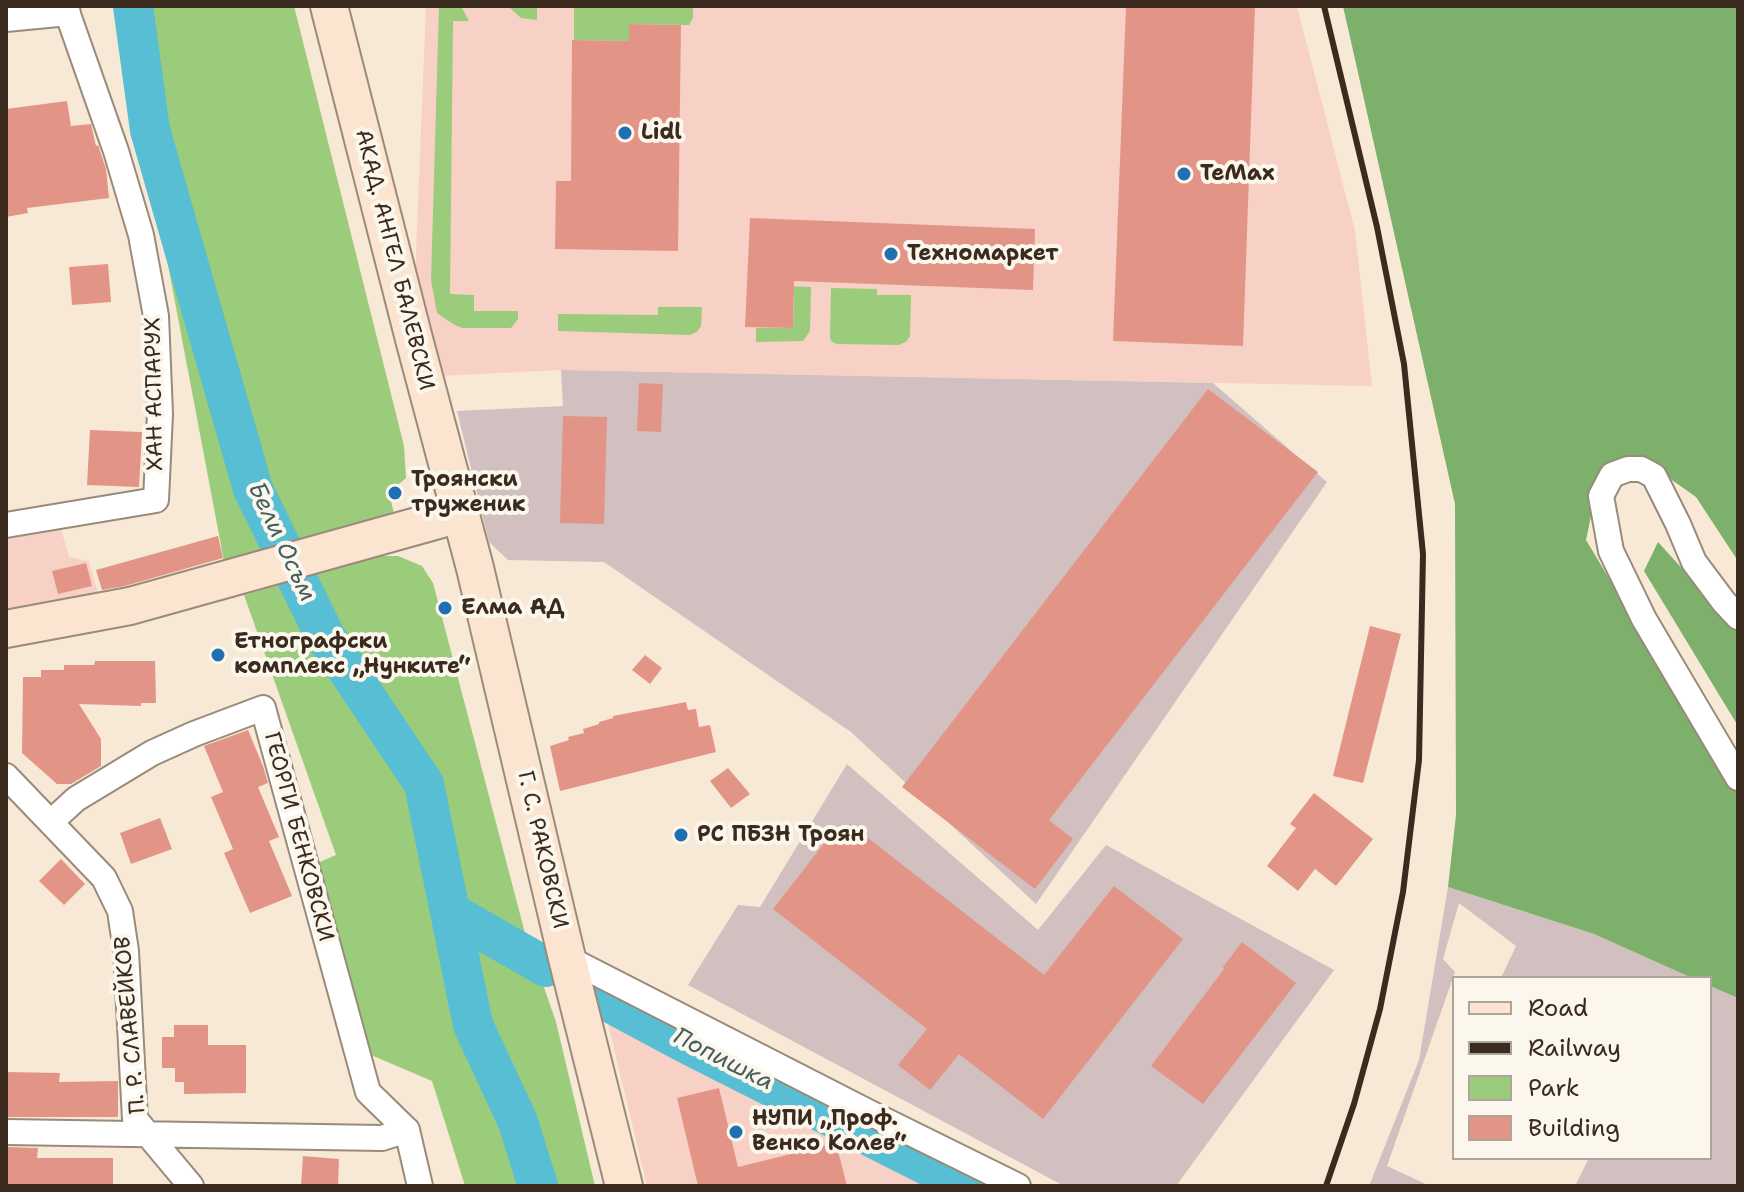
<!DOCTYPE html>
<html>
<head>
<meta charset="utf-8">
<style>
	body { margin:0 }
	#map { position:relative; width:1744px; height:1192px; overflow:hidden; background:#f8e9d6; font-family:"Shantell Sans",sans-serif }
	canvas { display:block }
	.frame { position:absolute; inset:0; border:8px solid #3b2a1e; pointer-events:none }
	.legend { position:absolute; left:1452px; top:976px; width:260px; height:184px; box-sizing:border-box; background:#fbf7ec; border:2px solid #aea59a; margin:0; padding:10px 14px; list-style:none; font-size:24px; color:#3b2a1e }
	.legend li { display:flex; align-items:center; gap:16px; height:40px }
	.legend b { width:40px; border:2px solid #aea59a }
</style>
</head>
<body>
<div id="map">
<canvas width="1744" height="1192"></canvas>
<div class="frame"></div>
<ul class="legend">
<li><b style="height:10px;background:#fce5d0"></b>Road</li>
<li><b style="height:10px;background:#3b2a1e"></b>Railway</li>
<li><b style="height:22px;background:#9bcc7b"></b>Park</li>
<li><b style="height:22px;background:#e29586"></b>Building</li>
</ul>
</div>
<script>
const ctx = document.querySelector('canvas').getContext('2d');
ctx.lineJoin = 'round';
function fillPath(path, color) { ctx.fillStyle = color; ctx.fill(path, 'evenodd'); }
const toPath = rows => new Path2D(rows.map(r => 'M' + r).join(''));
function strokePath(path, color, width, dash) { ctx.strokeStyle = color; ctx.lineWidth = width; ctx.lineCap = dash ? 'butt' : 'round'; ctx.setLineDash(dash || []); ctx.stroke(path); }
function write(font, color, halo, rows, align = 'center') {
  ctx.font = font + ' "Shantell Sans",sans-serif'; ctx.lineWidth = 8; ctx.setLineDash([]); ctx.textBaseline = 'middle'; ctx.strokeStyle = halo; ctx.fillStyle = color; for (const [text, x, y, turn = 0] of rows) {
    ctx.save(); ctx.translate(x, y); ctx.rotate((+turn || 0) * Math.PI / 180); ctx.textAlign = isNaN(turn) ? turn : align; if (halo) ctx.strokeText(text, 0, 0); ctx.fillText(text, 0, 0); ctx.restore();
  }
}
const built = toPath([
	[426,6,1297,6,1355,231,1372,386,561,370,439,376,415,278],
	[57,515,69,557,89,561,100,601,6,634,6,521],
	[604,1007,677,1054,950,1186,647,1186]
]);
const industrial = toPath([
	[561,370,1213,383,1327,482,1036,904,851,732,604,562,508,560,489,542,457,411,563,406],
	[847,764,1038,930,1106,845,1334,970,1176,1186,1064,1186,688,985,738,905,760,907],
	[1448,887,1594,934,1692,978,1501,978,1516,946,1459,903,1443,959,1455,972,1387,1166,1430,1186,1369,1186,1419,1060],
	[1710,986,1738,998,1738,1186,1575,1186,1589,1158,1710,1158]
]);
const green = toPath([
	[119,6,294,6,404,446,406,478,399,484,388,486,394,514,224,561],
	[439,6,461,6,469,21,453,21,450,294,474,295,474,311,518,311,518,319,511,328,462,328,453,324,437,313,431,280],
	[508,6,537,6,537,20,521,18],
	[574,6,693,6,693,18,689,25,630,24,629,41,574,40],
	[751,285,811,287,810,331,803,341,756,342,756,328,793,328,794,296],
	[831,288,877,289,877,295,911,295,910,336,906,342,898,345,837,344,832,342,830,338],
	[658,307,702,307,701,326,697,332,690,335,558,331,558,314,658,315],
	[380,556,398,556,422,566,433,583,525,933,556,1022,595,1186,465,1186,432,1081,357,1049,308,867,336,855,244,595]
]);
const forest = toPath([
	[1343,6,1738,6,1738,561,1696,497,1638,456,1600,473,1586,540,1738,793,1738,998,1710,986,1710,978,1692,978,1594,934,1448,887,1456,815,1455,504],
	[1658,542,1738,630,1738,726,1644,571],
	[606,991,1013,1186,950,1186,677,1054,604,1007,601,998]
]);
const river = toPath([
	[133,6,150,130,253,489,325,636,424,784,473,1025,518,1122,538,1186],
	[450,912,546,967],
	[605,1000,685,1043,968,1186]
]);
const building = toPath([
	[1126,6,1255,6,1243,346,1113,341],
	[629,24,681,25,678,251,555,249,556,181,571,181,572,40,629,41],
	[67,101,71,126,91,124,96,146,98,145,106,169,109,198,27,208,28,213,6,217,6,109],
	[750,218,1035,229,1033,290,794,281,793,328,745,327],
	[108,264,111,302,72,305,69,267],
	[639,383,663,384,661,432,637,431],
	[1208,389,1318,472,1049,820,1073,839,1035,889,902,787],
	[563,416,607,417,604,524,560,523],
	[90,430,142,432,139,487,87,485],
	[218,536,223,558,125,586,102,590,96,570],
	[86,563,92,586,58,594,52,571],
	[1370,626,1401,634,1363,783,1333,776],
	[645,655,662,668,650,684,632,670],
	[95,661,155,661,156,703,141,703,141,706,79,704,101,739,101,766,71,784,57,784,22,753,23,677,41,677,41,670,64,670,64,665,94,665],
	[686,702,688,710,696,709,699,727,710,725,716,752,560,791,550,746,569,740,568,737,584,733,583,729,599,724,599,722,613,718,613,716],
	[248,730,263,766,268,783,258,787,279,837,269,841,292,896,250,913,224,853,233,849,211,797,223,792,204,746],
	[728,768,750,794,731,808,710,781],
	[1314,793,1373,839,1336,886,1315,869,1298,891,1267,866,1296,828,1290,824],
	[160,818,172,849,131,864,120,833],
	[850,824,1044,975,1114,886,1183,939,1043,1119,959,1054,930,1090,898,1065,927,1029,773,909,833,832,841,835],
	[61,859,85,884,64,905,39,881],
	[1242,942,1296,983,1203,1104,1151,1066,1224,969,1223,967],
	[174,1025,208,1025,208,1045,246,1045,246,1093,184,1094,184,1082,175,1082,175,1068,162,1068,162,1037,174,1037],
	[6,1072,60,1073,59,1082,118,1081,118,1117,6,1117],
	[719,1088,738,1167,836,1143,847,1186,698,1186,677,1098],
	[6,1147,38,1148,37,1158,113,1158,113,1186,6,1186],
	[303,1156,339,1159,338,1186,301,1186]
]);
const street = toPath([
	[6,19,68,13],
	[6,525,156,500,160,414,156,316,141,235,116,151,65,6],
	[1738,617,1724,602,1694,562,1678,524,1654,476,1641,469,1628,469,1612,475,1601,496,1611,551,1644,619,1738,778],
	[6,776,104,878,120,911,126,951,135,1119,191,1186],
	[51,822,76,799,152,753,194,734,263,708,368,1092,407,1130,420,1186],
	[567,958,872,1114,1018,1186],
	[6,1132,382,1138,407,1130]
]);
const secondary = toPath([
	[329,6,414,339,475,568,567,958,624,1186],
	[6,629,130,606,460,514]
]);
const rail = toPath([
	[1324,6,1377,227,1404,364,1423,554,1419,760,1403,892,1380,1009,1354,1104,1326,1186]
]);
const markers = [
	[625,133,8,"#1f6fb2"],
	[1184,174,8,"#1f6fb2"],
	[891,254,8,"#1f6fb2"],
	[395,493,8,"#1f6fb2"],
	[445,608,8,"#1f6fb2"],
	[218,655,8,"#1f6fb2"],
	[681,835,8,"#1f6fb2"],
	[736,1132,8,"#1f6fb2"]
];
const poiNames = [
	["Lidl",641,133],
	["ТеМах",1200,174],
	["Техномаркет",907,254],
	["Троянски",411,480],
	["труженик",411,505],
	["Елма АД",461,608],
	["Етнографски",234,642],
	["комплекс „Нунките“",234,667],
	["РС ПБЗН Троян",697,835],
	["НУПИ „Проф.",752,1119],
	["Венко Колев“",752,1144]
];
const streetNames = [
	["АКАД. АНГЕЛ БАЛЕВСКИ",394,260,76],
	["ХАН АСПАРУХ",155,394,-91],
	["ГЕОРГИ БЕНКОВСКИ",298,837,75],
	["Г. С. РАКОВСКИ",542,850,77],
	["П. Р. СЛАВЕЙКОВ",131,1025,-95]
];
const waterNames = [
	["Бели Осъм",281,542,65],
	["Попишка",723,1060,27]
];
fillPath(built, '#f7d1c6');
fillPath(industrial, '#d2bfbf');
fillPath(green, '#9bcc7b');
fillPath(forest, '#7cb06b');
strokePath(river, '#57bed4', 40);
fillPath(building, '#e29586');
strokePath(street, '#9a8a7a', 28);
strokePath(secondary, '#9a8a7a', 40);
strokePath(street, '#fff', 24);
strokePath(secondary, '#fce5d0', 36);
strokePath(rail, '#3b2a1e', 6);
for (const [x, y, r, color] of markers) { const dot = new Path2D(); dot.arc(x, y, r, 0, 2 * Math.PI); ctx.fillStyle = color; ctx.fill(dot); strokePath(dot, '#fbf7ec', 3); }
write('bold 22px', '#3b2a1e', '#fbf7ec', poiNames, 'left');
write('22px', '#3b2a1e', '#fbf7ec', streetNames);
write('italic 24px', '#455e5e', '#fbf7ec', waterNames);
</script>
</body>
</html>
